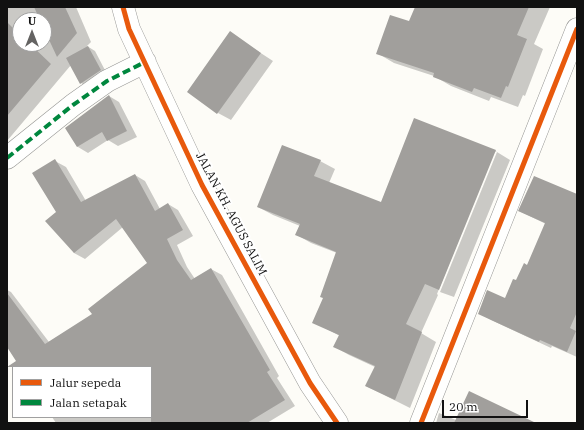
<!DOCTYPE html>
<html>
<head>
<meta charset="utf-8">
<style>
	body { margin:0 }
	#map { position:relative; width:584px; height:430px; overflow:hidden; background:#fdfcf7; font-family:"IBM Plex Serif",serif }
	canvas { display:block }
	.frame { position:absolute; inset:0; border:8px solid #111; pointer-events:none }
	.legend { position:absolute; left:12px; top:366px; width:140px; height:52px; box-sizing:border-box; background:#fff; border:1px solid #a0a0a0; margin:0; padding:5px 7px; list-style:none; font-size:12px; color:#111 }
	.legend li { display:flex; align-items:center; gap:8px; height:20px }
	.legend b { width:20px; border:1px solid #a0a0a0 }
	.north { position:absolute; left:12px; top:12px; width:40px; height:40px; box-sizing:border-box; background:#fff; border:1px solid #a0a0a0; border-radius:50%; rotate:0deg; font-size:11px; font-weight:700; line-height:16px; text-align:center; color:#111 }
	.north::after { content:''; display:block; margin:auto; width:14px; height:18px; background:#646362; clip-path:polygon(50% 0,100% 100%,50% 72%,0 100%) }
	.scale { position:absolute; left:442px; top:400px; width:86px; height:18px; box-sizing:border-box; border:2px solid #111; border-top:0; padding-left:5px; font-size:12px; line-height:14px; white-space:nowrap; color:#111; -webkit-text-stroke:3px #fff; paint-order:stroke }
</style>
</head>
<body>
<div id="map">
<canvas width="584" height="430"></canvas>
<div class="frame"></div>
<ul class="legend">
<li><b style="height:5px;background:#e8590c"></b>Jalur sepeda</li>
<li><b style="height:5px;background:#00873e"></b>Jalan setapak</li>
</ul>
<div class="north">U</div>
<div class="scale">20 m</div>
</div>
<script>
const ctx = document.querySelector('canvas').getContext('2d');
ctx.lineJoin = 'round';
function fillPath(path, color) { ctx.fillStyle = color; ctx.fill(path, 'evenodd'); }
const toPath = rows => new Path2D(rows.map(r => 'M' + r).join(''));
function strokePath(path, color, width, dash) { ctx.strokeStyle = color; ctx.lineWidth = width; ctx.lineCap = dash ? 'butt' : 'round'; ctx.setLineDash(dash || []); ctx.stroke(path); }
function write(font, color, halo, rows, align = 'center') {
  ctx.font = font + ' "IBM Plex Serif",serif'; ctx.lineWidth = 4; ctx.setLineDash([]); ctx.textBaseline = 'middle'; ctx.strokeStyle = halo; ctx.fillStyle = color; for (const [text, x, y, turn = 0] of rows) {
    ctx.save(); ctx.translate(x, y); ctx.rotate((+turn || 0) * Math.PI / 180); ctx.textAlign = isNaN(turn) ? turn : align; if (halo) ctx.strokeText(text, 0, 0); ctx.fillText(text, 0, 0); ctx.restore();
  }
}
const shadow = toPath([
	[7,7,76,7,91,42,87,46,95,51,107,74,88,87,81,83,71,65,7,141],
	[20,20,44,20,44,44,20,44],
	[416,7,550,7,534,44,543,49,525,96,523,95,518,107,491,97,489,101,451,86,434,76,394,63,377,53,410,22],
	[230,33,273,61,231,120,218,113],
	[109,96,119,102,137,137,118,146,108,140,88,153,78,147,66,128],
	[415,119,497,152,494,152,437,294,438,295,421,333,436,342,410,408,366,386,375,367,349,355,335,347,340,336,313,322,324,298,337,253,311,243,297,235,300,226,273,215,258,207,320,161,335,169,329,183,381,203],
	[497,152,510,160,454,297,440,292],
	[55,161,66,167,86,201,135,175,145,181,160,209,168,204,178,210,193,236,177,245,187,267,195,279,211,269,222,275,279,376,277,378,295,406,267,423,56,423,52,417,151,417,151,367,21,367,11,351,7,347,7,290,11,292,49,342,94,314,148,263,123,227,85,259,74,253,57,212],
	[577,195,577,357,552,346,551,348,491,320,479,313,505,300,527,266,546,224,519,211],
	[439,413,456,420,529,423,436,423]
]);
const building = toPath([
	[34,7,65,7,77,33,57,57,44,29,44,20,40,20],
	[415,7,529,7,517,35,527,39,508,87,506,86,501,98,474,88,472,92,433,77,434,73,376,54,390,15,409,21],
	[7,22,20,35,20,44,30,44,51,64,7,116],
	[230,31,261,53,217,114,187,92],
	[88,46,101,70,80,84,66,58],
	[109,95,127,131,107,141,102,132,77,147,65,128],
	[414,118,496,150,439,290,425,284,406,324,422,332,395,400,365,386,375,366,333,347,339,335,312,323,323,298,320,297,336,252,295,235,300,224,257,207,282,145,321,160,314,176,381,202],
	[55,159,81,202,135,174,155,211,168,203,183,230,167,239,177,260,191,280,211,268,270,370,267,372,285,400,247,423,151,423,151,367,7,367,16,361,7,347,7,293,45,344,92,314,88,309,147,263,116,219,74,253,45,221,56,212,32,173],
	[534,176,577,194,577,312,570,328,576,331,567,352,540,340,539,342,478,314,487,290,505,298,513,279,516,280,524,263,527,265,545,223,518,211],
	[469,391,536,423,454,423]
]);
const minor = toPath([
	[123,7,129,29,202,185,310,383,337,423],
	[7,158,73,105,107,81,145,62],
	[421,423,577,29]
]);
const quiet = toPath([
	[7,158,73,105,107,81,145,62]
]);
const cycleway = toPath([
	[123,7,129,29,202,185,310,383,337,423],
	[421,423,577,29]
]);
const streetNames = [
	["JALAN KH. AGUS SALIM",231,214,62]
];
fillPath(shadow, '#0003');
fillPath(building, '#a19f9c');
strokePath(minor, '#979795', 23);
strokePath(minor, '#fffffe', 22);
strokePath(quiet, '#00873e', 4, [8, 4]);
strokePath(cycleway, '#e8590c', 5);
write('12px', '#111', '#fff', streetNames);
</script>
</body>
</html>
